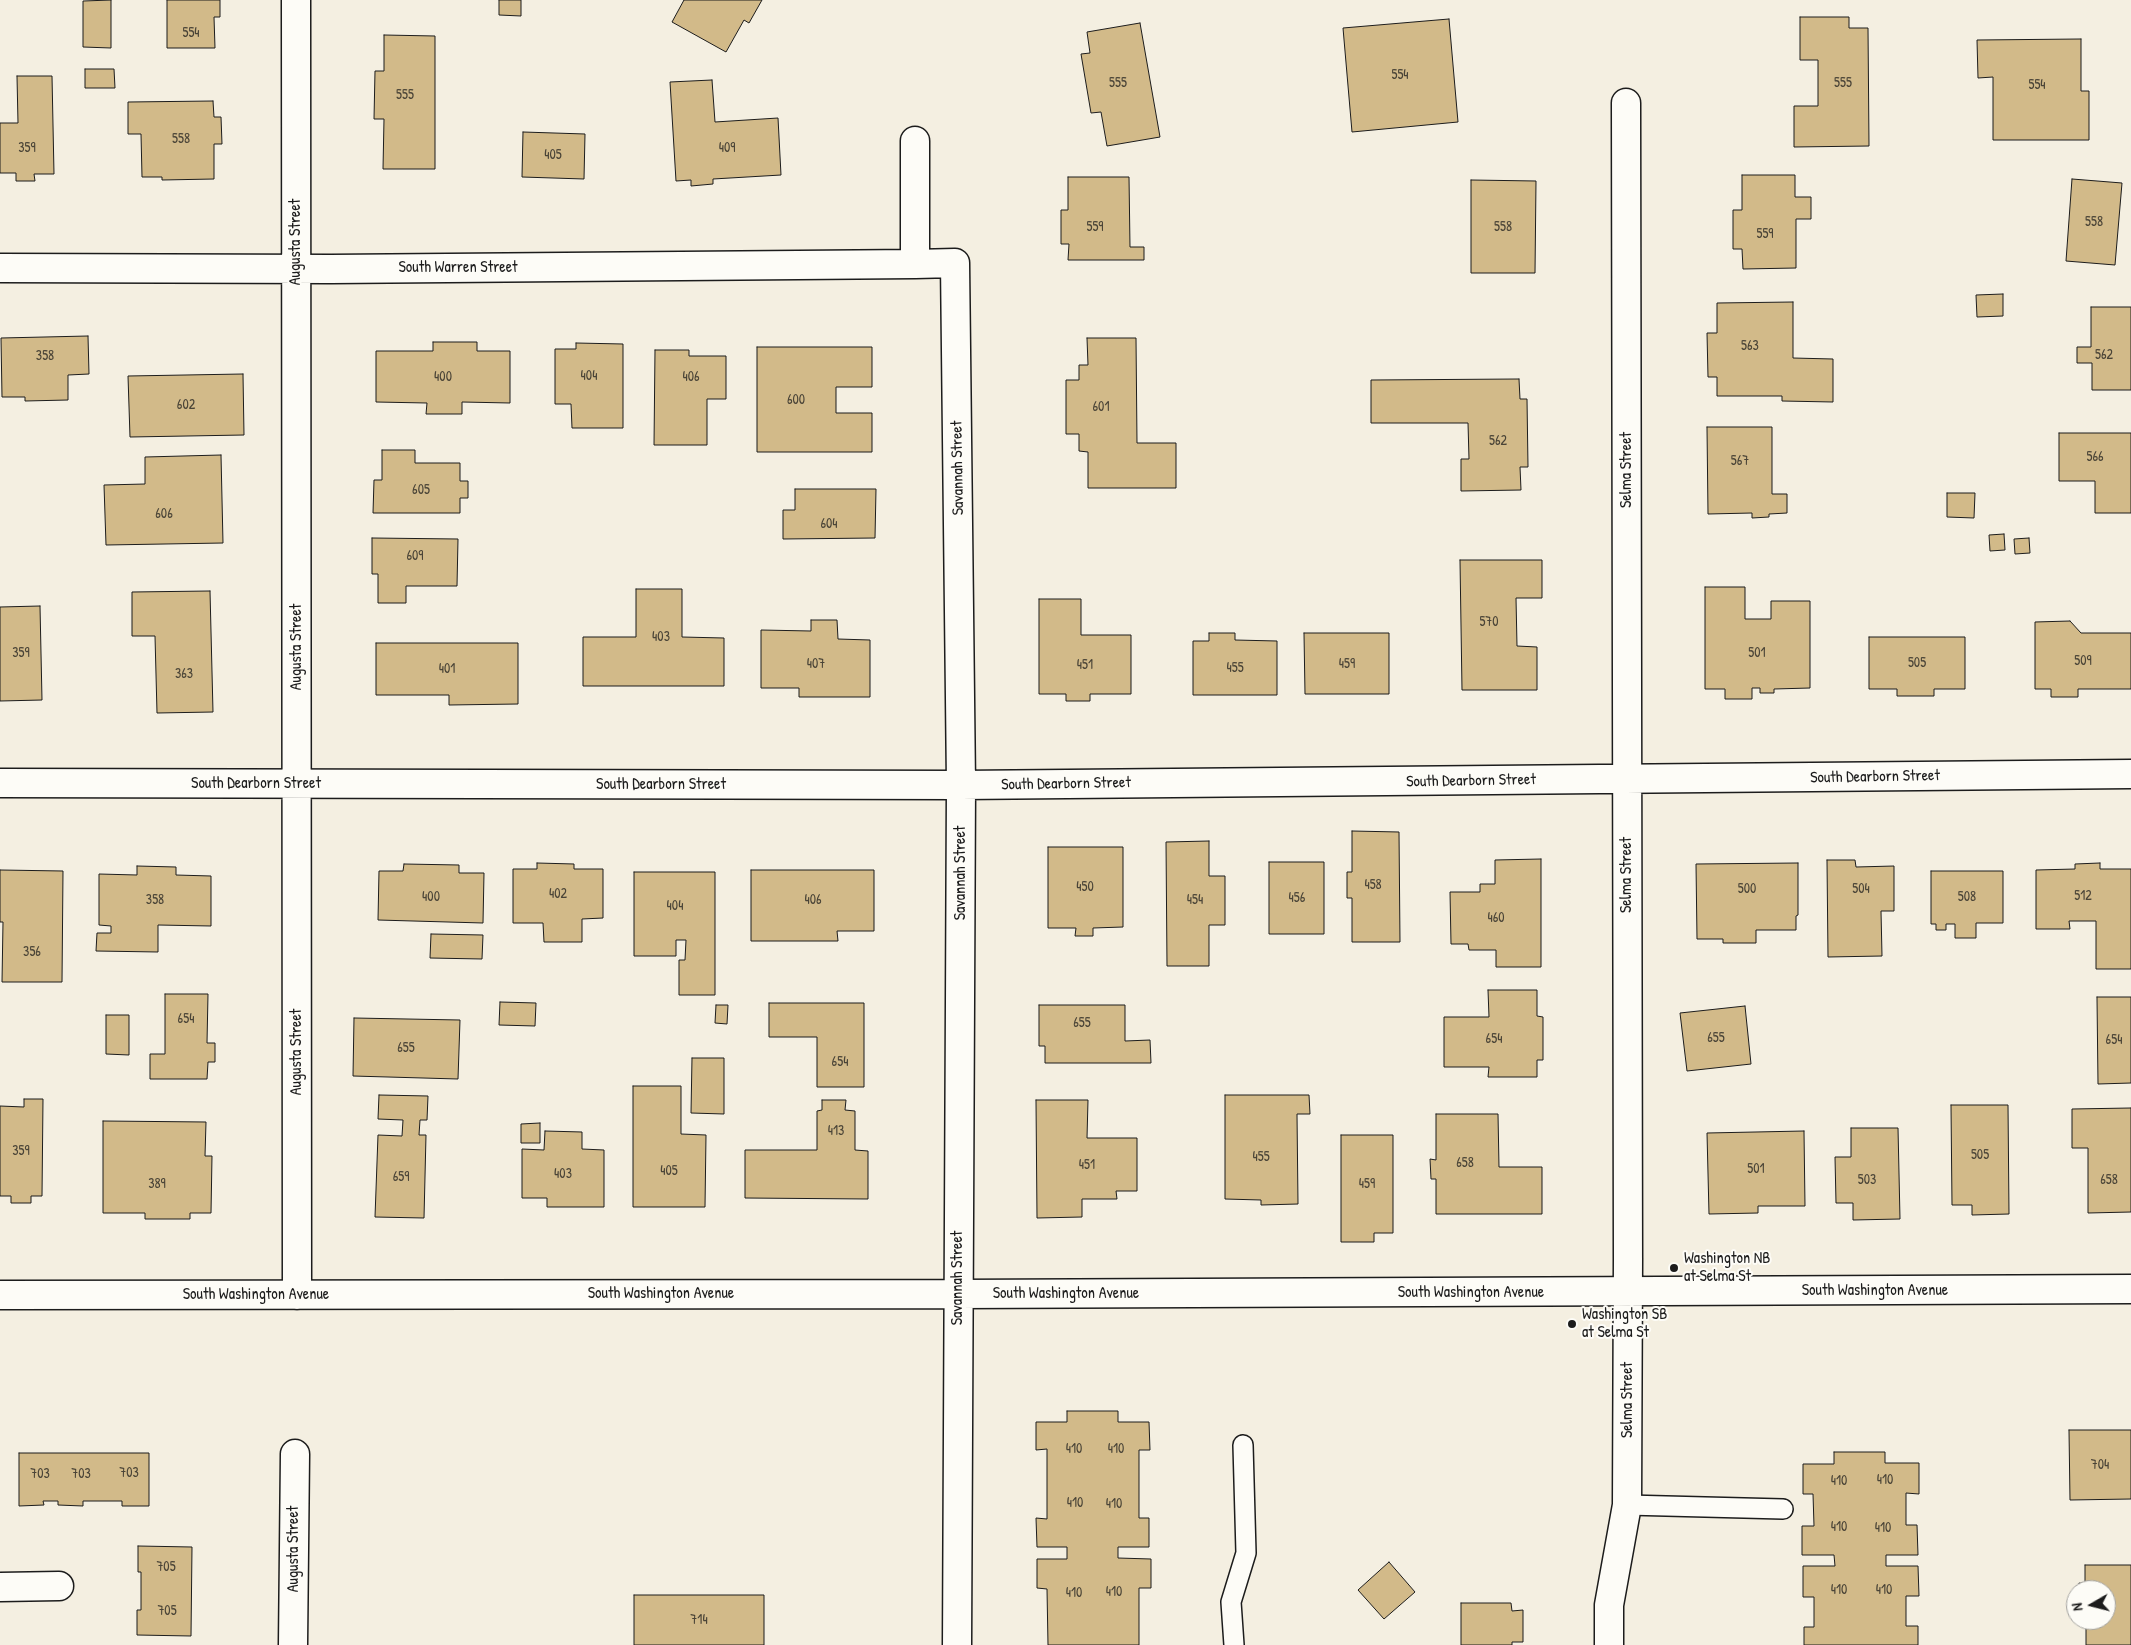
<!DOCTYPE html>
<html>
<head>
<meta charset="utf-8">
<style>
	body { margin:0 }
	#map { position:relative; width:2131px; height:1645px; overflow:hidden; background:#f4efe1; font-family:"Patrick Hand",sans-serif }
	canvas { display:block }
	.north { position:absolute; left:2066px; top:1580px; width:50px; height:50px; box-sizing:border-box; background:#fdfcf7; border:1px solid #a3a29f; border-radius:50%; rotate:262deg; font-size:14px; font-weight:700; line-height:20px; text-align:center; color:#1c1c1c }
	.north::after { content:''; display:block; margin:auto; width:18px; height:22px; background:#1c1c1c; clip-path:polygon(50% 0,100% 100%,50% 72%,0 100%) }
</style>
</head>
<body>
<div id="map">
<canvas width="2131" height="1645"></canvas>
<div class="north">N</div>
</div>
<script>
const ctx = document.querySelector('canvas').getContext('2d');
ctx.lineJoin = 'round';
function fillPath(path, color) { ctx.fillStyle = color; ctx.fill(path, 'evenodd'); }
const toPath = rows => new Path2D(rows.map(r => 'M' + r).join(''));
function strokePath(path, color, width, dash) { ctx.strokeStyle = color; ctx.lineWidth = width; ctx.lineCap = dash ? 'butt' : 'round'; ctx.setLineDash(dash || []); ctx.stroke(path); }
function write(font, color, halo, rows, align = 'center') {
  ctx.font = font + ' "Patrick Hand",sans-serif'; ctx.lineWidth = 4; ctx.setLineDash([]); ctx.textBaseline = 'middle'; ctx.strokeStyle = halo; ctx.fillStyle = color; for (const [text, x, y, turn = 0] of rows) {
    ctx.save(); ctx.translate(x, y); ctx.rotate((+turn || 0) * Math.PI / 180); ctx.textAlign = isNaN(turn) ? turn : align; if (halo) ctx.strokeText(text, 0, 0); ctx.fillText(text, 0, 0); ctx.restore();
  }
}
const building = toPath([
	[111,0,111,48,83,47,83,1,111,0],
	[167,0,220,0,220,17,214,17,215,48,167,48,167,0],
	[499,0,521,0,521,16,499,15,499,0],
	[684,0,762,0,749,23,744,20,726,52,672,22,684,0],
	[1800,17,1849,17,1849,28,1868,28,1869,146,1794,147,1794,106,1818,106,1818,60,1800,60,1800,17],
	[1449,19,1458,122,1352,132,1343,28,1449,19],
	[1140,23,1160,137,1107,146,1101,112,1091,113,1081,54,1090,53,1087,32,1140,23],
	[384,35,435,36,435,169,383,169,384,119,374,119,375,71,384,71,384,35],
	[2081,39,2081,91,2089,91,2089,140,1993,140,1993,77,1978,78,1977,40,2081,39],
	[85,69,114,69,115,88,85,88,85,69],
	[17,76,52,76,54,174,34,174,35,181,16,181,16,173,0,173,0,123,18,123,17,76],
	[712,80,715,122,778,118,781,175,713,179,713,184,691,186,691,180,676,181,670,82,712,80],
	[213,101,214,117,221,117,222,144,214,144,214,179,162,180,162,177,142,177,141,134,128,134,128,102,213,101],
	[523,132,585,134,584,179,522,177,523,132],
	[1742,175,1795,175,1795,197,1811,197,1811,219,1796,219,1796,268,1743,269,1742,249,1733,249,1733,210,1742,210,1742,175],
	[1068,177,1129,177,1130,247,1144,247,1144,260,1068,260,1069,244,1061,244,1061,210,1068,210,1068,177],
	[2072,179,2122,183,2115,265,2066,261,2072,179],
	[1471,180,1536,181,1535,273,1471,273,1471,180],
	[2003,294,2003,316,1977,317,1976,295,2003,294],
	[1793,302,1793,358,1833,359,1833,402,1782,401,1782,396,1717,396,1717,377,1708,377,1707,333,1717,333,1717,303,1793,302],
	[2091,307,2131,307,2131,390,2092,390,2092,363,2077,363,2077,347,2091,347,2091,307],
	[88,336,89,374,68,375,68,400,25,401,25,397,2,397,1,338,88,336],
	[1087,338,1136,338,1137,443,1176,443,1176,488,1088,488,1088,452,1079,451,1079,434,1066,434,1066,380,1079,380,1079,365,1088,365,1087,338],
	[433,342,477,342,477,351,510,351,510,403,462,402,462,414,426,414,427,403,376,402,376,351,433,351,433,342],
	[576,343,623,344,623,428,572,428,571,404,555,404,555,349,576,349,576,343],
	[757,347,872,347,872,387,836,387,836,413,872,413,872,452,757,452,757,347],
	[655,350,689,350,689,356,726,356,726,399,707,399,707,445,654,445,655,350],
	[243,374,244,435,130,437,128,376,243,374],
	[1519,379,1520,399,1527,399,1528,467,1520,467,1521,490,1461,491,1461,459,1469,459,1468,423,1371,423,1371,380,1519,379],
	[1707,427,1772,427,1772,494,1787,494,1787,513,1769,514,1769,517,1752,518,1752,513,1708,514,1707,427],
	[2059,433,2131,433,2131,513,2095,513,2095,481,2059,481,2059,433],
	[382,450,415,450,415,463,460,463,460,481,468,481,468,498,460,498,460,513,373,513,374,480,382,480,382,450],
	[221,455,223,543,106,545,104,485,145,484,145,457,221,455],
	[795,489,876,489,875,538,783,539,783,510,795,510,795,489],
	[1947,493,1975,493,1974,518,1947,517,1947,493],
	[2004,534,2005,550,1990,551,1989,535,2004,534],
	[372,538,458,539,457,586,406,586,406,603,378,603,378,574,372,574,372,538],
	[2029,538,2030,553,2015,554,2014,539,2029,538],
	[1460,560,1542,560,1542,598,1516,598,1517,646,1537,647,1537,690,1462,690,1460,560],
	[1705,587,1745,587,1745,619,1771,619,1771,601,1810,601,1810,688,1774,689,1774,693,1760,693,1760,688,1752,688,1752,699,1725,699,1725,689,1705,689,1705,587],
	[636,589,682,589,682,637,724,638,724,686,583,686,583,637,636,637,636,589],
	[210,591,213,712,157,713,155,636,132,636,132,592,210,591],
	[1039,599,1081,599,1081,635,1131,635,1131,694,1090,694,1090,701,1066,701,1066,694,1039,694,1039,599],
	[40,606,42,700,0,701,0,607,40,606],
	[811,620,837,620,838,639,870,640,870,697,799,697,799,688,761,688,761,630,811,631,811,620],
	[2070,621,2081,633,2131,633,2131,689,2078,689,2078,697,2051,697,2051,689,2035,689,2035,622,2070,621],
	[1209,633,1235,633,1235,640,1277,641,1277,695,1193,695,1193,641,1209,641,1209,633],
	[1304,633,1389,633,1389,694,1305,694,1304,633],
	[1869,637,1965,637,1965,689,1934,689,1934,696,1897,696,1897,689,1869,689,1869,637],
	[376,643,518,643,518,704,449,705,449,695,376,695,376,643],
	[1352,831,1399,832,1400,942,1352,942,1352,898,1347,898,1347,872,1352,872,1352,831],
	[1209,841,1209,876,1225,876,1225,925,1209,925,1209,966,1167,966,1166,842,1209,841],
	[1048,847,1123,847,1123,927,1093,928,1093,936,1075,936,1076,928,1048,928,1048,847],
	[1541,859,1541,967,1496,967,1496,950,1469,950,1468,944,1451,944,1450,892,1480,892,1480,884,1495,884,1495,860,1541,859],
	[1827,860,1855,860,1856,867,1894,866,1894,911,1881,911,1882,956,1828,957,1827,860],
	[1269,862,1324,862,1324,934,1269,934,1269,862],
	[537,863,574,864,574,869,603,869,603,918,582,919,582,942,544,942,543,923,513,923,513,869,537,869,537,863],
	[1798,863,1798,915,1796,916,1796,930,1756,930,1756,943,1723,943,1723,939,1697,939,1696,864,1798,863],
	[2100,863,2100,869,2131,869,2131,969,2096,969,2096,921,2069,921,2070,929,2036,929,2036,870,2075,869,2075,864,2100,863],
	[404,864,459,865,459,873,484,873,483,923,378,920,379,871,403,871,404,864],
	[137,866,176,867,176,875,211,876,211,926,158,925,158,952,96,951,97,933,111,933,111,926,99,925,99,874,137,875,137,866],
	[0,870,63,871,62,982,2,982,3,922,0,922,0,870],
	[751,870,874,870,874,931,837,931,838,941,751,941,751,870],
	[1931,871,2003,871,2003,923,1976,923,1976,938,1955,938,1955,924,1946,924,1946,930,1936,930,1936,924,1931,924,1931,871],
	[634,872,715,872,715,995,679,995,679,960,685,960,686,940,676,940,676,956,634,956,634,872],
	[431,934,483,935,482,959,430,958,431,934],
	[1488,990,1537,990,1537,1016,1543,1017,1543,1060,1537,1060,1537,1077,1488,1077,1489,1067,1444,1067,1444,1017,1489,1017,1488,990],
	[165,994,208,994,207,1043,215,1043,215,1062,208,1062,207,1079,150,1079,150,1054,165,1054,165,994],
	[2097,997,2131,997,2131,1083,2098,1084,2097,997],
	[500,1002,536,1003,535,1026,499,1025,500,1002],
	[769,1003,864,1003,864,1087,817,1087,817,1037,769,1037,769,1003],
	[716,1005,728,1005,727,1024,715,1023,716,1005],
	[1039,1005,1125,1005,1125,1041,1150,1040,1151,1063,1045,1063,1045,1046,1039,1046,1039,1005],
	[1745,1006,1751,1064,1687,1071,1680,1013,1745,1006],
	[106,1015,129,1015,129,1055,106,1054,106,1015],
	[354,1018,460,1020,458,1079,353,1076,354,1018],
	[692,1058,724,1058,724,1114,691,1113,692,1058],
	[633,1086,681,1086,681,1134,706,1135,705,1207,633,1207,633,1086],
	[379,1095,428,1096,427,1120,420,1120,419,1135,426,1135,424,1218,375,1217,378,1135,402,1136,403,1120,378,1119,379,1095],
	[1225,1095,1309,1095,1310,1114,1297,1114,1298,1204,1261,1205,1261,1200,1225,1199,1225,1095],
	[24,1099,43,1099,42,1196,31,1196,31,1203,11,1203,11,1196,0,1196,0,1106,24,1107,24,1099],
	[822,1100,846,1100,845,1110,855,1111,855,1150,868,1151,868,1199,745,1198,745,1150,817,1150,817,1111,822,1110,822,1100],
	[1036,1100,1088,1100,1087,1138,1137,1138,1137,1191,1116,1191,1117,1199,1082,1199,1082,1217,1037,1218,1036,1100],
	[1951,1105,2008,1105,2009,1214,1972,1215,1972,1205,1952,1205,1951,1105],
	[2131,1108,2131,1212,2088,1213,2088,1148,2072,1148,2072,1109,2131,1108],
	[1436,1114,1498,1114,1499,1167,1542,1167,1542,1214,1436,1214,1436,1179,1431,1179,1430,1159,1436,1160,1436,1114],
	[103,1121,206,1122,205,1156,212,1156,211,1213,190,1213,190,1219,145,1219,145,1213,103,1213,103,1121],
	[540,1123,540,1143,521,1143,521,1124,540,1123],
	[1851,1128,1898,1128,1900,1219,1853,1220,1853,1203,1836,1203,1835,1157,1851,1157,1851,1128],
	[545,1131,582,1132,582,1149,604,1150,604,1207,547,1207,547,1198,522,1198,522,1149,544,1150,545,1131],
	[1804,1131,1805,1206,1758,1206,1758,1213,1709,1214,1707,1133,1804,1131],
	[1341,1135,1393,1135,1393,1233,1374,1233,1374,1242,1341,1242,1341,1135],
	[1067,1411,1118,1411,1118,1422,1149,1422,1150,1450,1139,1450,1139,1518,1149,1518,1149,1547,1118,1547,1118,1558,1151,1559,1151,1588,1139,1588,1139,1645,1048,1645,1047,1589,1037,1588,1037,1559,1067,1559,1067,1547,1037,1547,1036,1518,1047,1519,1047,1449,1036,1450,1036,1422,1067,1422,1067,1411],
	[2069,1430,2131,1430,2131,1499,2070,1500,2069,1430],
	[1834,1452,1885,1452,1885,1463,1919,1463,1919,1494,1906,1493,1906,1525,1917,1525,1918,1555,1886,1555,1886,1566,1918,1566,1919,1596,1906,1596,1906,1626,1918,1626,1918,1645,1804,1645,1804,1627,1814,1627,1814,1597,1803,1597,1803,1566,1835,1566,1834,1555,1802,1555,1802,1526,1814,1526,1813,1494,1803,1494,1803,1464,1834,1464,1834,1452],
	[19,1453,149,1453,149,1506,122,1506,122,1501,83,1501,83,1506,58,1505,58,1501,43,1501,44,1505,19,1506,19,1453],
	[138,1546,192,1547,191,1636,137,1635,137,1610,141,1610,141,1572,138,1572,138,1546],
	[1389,1562,1415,1592,1384,1619,1358,1590,1389,1562],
	[2085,1565,2131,1565,2131,1645,2086,1645,2086,1620,2106,1620,2106,1590,2079,1590,2079,1583,2085,1584,2085,1565],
	[634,1595,764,1595,764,1645,634,1645,634,1595],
	[1461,1603,1511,1603,1512,1611,1523,1610,1523,1642,1512,1642,1512,1645,1461,1645,1461,1603]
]);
const lane = toPath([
	[1627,1505,1783,1509],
	[1234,1645,1231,1602,1246,1553,1243,1445]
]);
const street = toPath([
	[296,0,297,1295],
	[915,141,915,264,955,263,961,785,957,1645],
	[0,268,331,269,915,264],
	[0,783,961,785,2131,774],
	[0,1295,958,1294,2131,1289],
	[0,1587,59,1586],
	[293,1645,295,1454],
	[1609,1645,1609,1605,1627,1505,1628,1258,1626,103]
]);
const markers = [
	[1674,1268,5,"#1c1c1c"],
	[1572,1324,5,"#1c1c1c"]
];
const numberNames = [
	["554",191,33],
	["554",1400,75],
	["555",1118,83],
	["555",1843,83],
	["554",2037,85],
	["555",405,95],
	["558",181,139],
	["359",27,148],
	["409",727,148],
	["405",553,155],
	["558",2094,222],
	["559",1095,227],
	["558",1503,227],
	["559",1765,234],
	["563",1750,346],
	["562",2104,355],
	["358",45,356],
	["404",589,376],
	["400",443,377],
	["406",691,377],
	["600",796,400],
	["602",186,405],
	["601",1101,407],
	["562",1498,441],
	["566",2095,457],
	["567",1740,461],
	["605",421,490],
	["606",164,514],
	["604",829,524],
	["609",415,556],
	["570",1489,622],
	["403",661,637],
	["359",21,653],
	["501",1757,653],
	["509",2083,661],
	["505",1917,663],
	["407",816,664],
	["459",1347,664],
	["451",1085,665],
	["455",1235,668],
	["401",447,669],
	["363",184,674],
	["458",1373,885],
	["450",1085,887],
	["500",1747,889],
	["504",1861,889],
	["402",558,894],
	["512",2083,896],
	["400",431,897],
	["508",1967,897],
	["456",1297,898],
	["358",155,900],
	["406",813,900],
	["454",1195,900],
	["404",675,906],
	["460",1496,918],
	["356",32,952],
	["654",186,1019],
	["655",1082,1023],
	["655",1716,1038],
	["654",1494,1039],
	["654",2114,1040],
	["655",406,1048],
	["654",840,1062],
	["413",836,1131],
	["359",21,1151],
	["505",1980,1155],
	["455",1261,1157],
	["658",1465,1163],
	["451",1087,1165],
	["501",1756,1169],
	["405",669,1171],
	["403",563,1174],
	["659",401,1177],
	["503",1867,1180],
	["658",2109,1180],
	["389",157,1184],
	["459",1367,1184],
	["410",1074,1449],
	["410",1116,1449],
	["704",2100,1465],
	["703",129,1473],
	["703",40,1474],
	["703",81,1474],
	["410",1885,1480],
	["410",1839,1481],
	["410",1075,1503],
	["410",1114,1504],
	["410",1839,1527],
	["410",1883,1528],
	["705",166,1567],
	["410",1839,1590],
	["410",1884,1590],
	["410",1114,1592],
	["410",1074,1593],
	["705",167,1611],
	["714",699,1620]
];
const streetNames = [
	["Augusta Street",296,242,-90],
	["South Warren Street",458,268],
	["Savannah Street",958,468,-91],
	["Selma Street",1627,470,-90],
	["Augusta Street",297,647,-90],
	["South Dearborn Street",1875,777,-1],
	["South Dearborn Street",1471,781,-1],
	["South Dearborn Street",256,784],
	["South Dearborn Street",1066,784,-1],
	["South Dearborn Street",661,785],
	["Savannah Street",961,873,-90],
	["Selma Street",1627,875,-90],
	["Augusta Street",297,1052,-90],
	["Savannah Street",958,1278,-90],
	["South Washington Avenue",1875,1291],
	["South Washington Avenue",1471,1293],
	["South Washington Avenue",661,1294],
	["South Washington Avenue",1066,1294],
	["South Washington Avenue",256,1295],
	["Selma Street",1628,1400,-90],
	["Augusta Street",294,1549,-90]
];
const poiNames = [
	["Washington NB",1684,1259],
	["at Selma St",1684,1277],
	["Washington SB",1582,1315],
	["at Selma St",1582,1333]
];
fillPath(building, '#d2ba89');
strokePath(building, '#1c1c1c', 1);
strokePath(lane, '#1c1c1c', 22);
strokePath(street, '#1c1c1c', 31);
strokePath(lane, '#fdfcf7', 19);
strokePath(street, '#fdfcf7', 28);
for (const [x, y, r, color] of markers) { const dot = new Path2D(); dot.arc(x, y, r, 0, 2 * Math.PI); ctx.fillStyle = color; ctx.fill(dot); strokePath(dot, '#fdfcf7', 2); }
write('14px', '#4a4437', null, numberNames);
write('16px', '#1c1c1c', '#fdfcf7', streetNames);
write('16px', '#1c1c1c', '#fdfcf7', poiNames, 'left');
</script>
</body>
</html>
